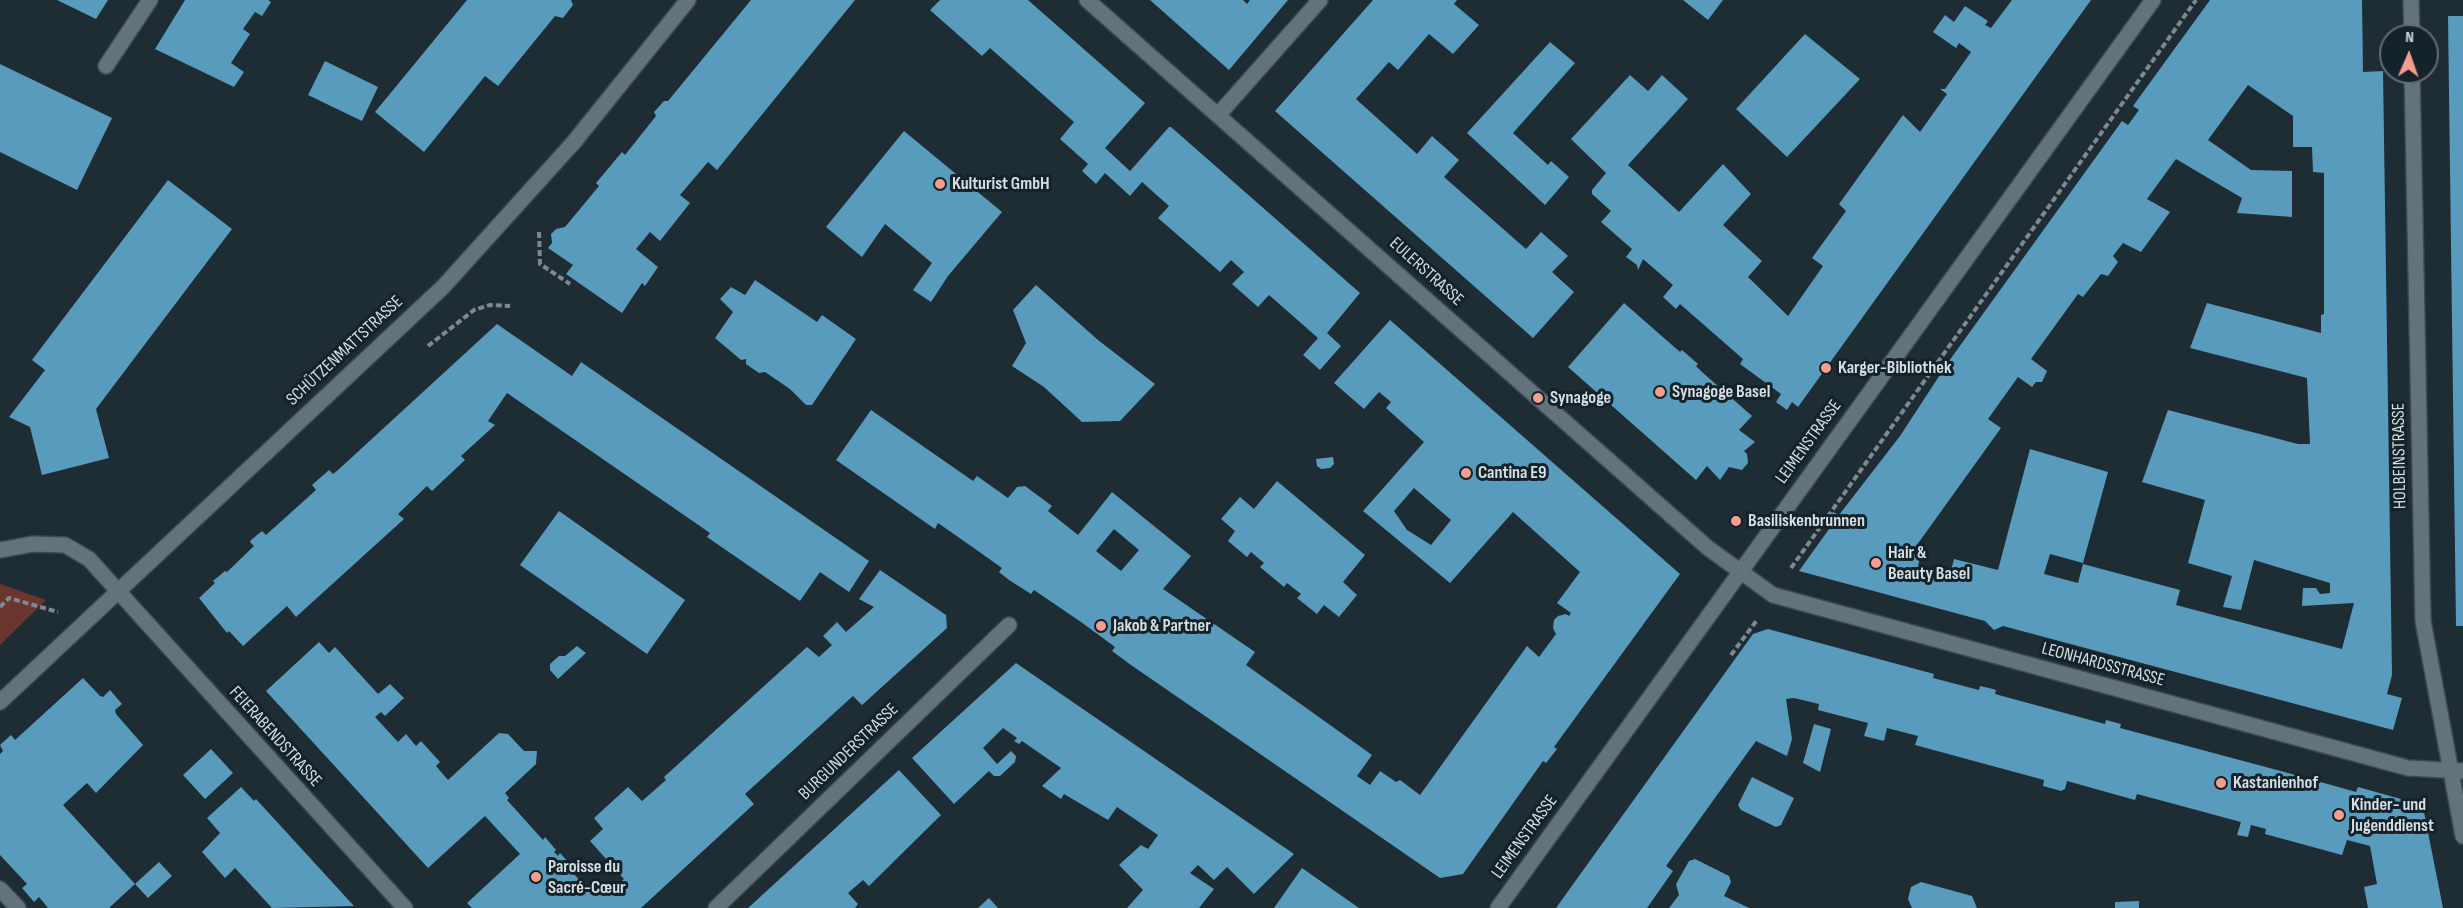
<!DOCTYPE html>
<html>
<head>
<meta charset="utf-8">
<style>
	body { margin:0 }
	#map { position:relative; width:2463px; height:908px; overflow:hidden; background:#1e2c34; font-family:"Sofia Sans Condensed",sans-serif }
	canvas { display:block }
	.north { position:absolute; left:2379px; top:24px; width:60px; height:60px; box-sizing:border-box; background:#14222a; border:2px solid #616d74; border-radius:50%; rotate:2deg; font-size:16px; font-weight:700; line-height:24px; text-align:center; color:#d5dee3 }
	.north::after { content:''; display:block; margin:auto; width:21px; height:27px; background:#f59d8f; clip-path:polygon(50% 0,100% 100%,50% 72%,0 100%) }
</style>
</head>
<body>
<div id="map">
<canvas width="2463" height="908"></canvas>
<div class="north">N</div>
</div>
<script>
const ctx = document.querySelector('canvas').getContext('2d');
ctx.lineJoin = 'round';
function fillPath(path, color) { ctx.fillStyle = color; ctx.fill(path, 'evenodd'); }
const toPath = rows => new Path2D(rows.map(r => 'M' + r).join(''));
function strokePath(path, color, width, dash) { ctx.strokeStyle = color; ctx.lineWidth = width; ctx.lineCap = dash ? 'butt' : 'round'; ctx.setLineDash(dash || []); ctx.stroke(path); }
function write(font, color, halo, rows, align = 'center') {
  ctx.font = font + ' "Sofia Sans Condensed",sans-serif'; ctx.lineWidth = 6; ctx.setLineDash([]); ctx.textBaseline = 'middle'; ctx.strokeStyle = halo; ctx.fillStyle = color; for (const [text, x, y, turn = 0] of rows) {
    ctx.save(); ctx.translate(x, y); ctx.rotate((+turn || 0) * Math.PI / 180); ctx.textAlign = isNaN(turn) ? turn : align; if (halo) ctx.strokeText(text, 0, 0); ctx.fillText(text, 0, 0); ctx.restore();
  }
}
const green = toPath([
	[0,584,46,600,0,645]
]);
const building = toPath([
	[57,0,108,0,96,19],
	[185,0,268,0,271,2,262,16,255,12,243,29,250,34,231,63,244,72,234,87,155,49],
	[467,0,571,0,573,5,563,18,555,16,498,86,485,76,424,152,375,112],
	[751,0,855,0,717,170,708,162,680,195,690,203,660,241,650,232,636,249,658,267,645,286,642,283,622,313,566,274,573,265,548,248,552,243,551,234,556,229,565,227,599,186,596,183,622,152,625,155,656,116,654,112,664,101,668,101],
	[940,0,1028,0,1145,103,1105,148,1130,171,1169,127,1171,127,1360,293,1327,333,1341,346,1320,370,1303,355,1318,338,1269,295,1258,307,1232,284,1244,272,1231,260,1220,272,1196,251,1158,218,1169,206,1142,182,1130,196,1105,173,1096,184,1082,171,1088,164,1060,139,1074,122,990,48,982,56,930,10],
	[1150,0,1243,0,1247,4,1250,0,1288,0,1229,70],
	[1373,0,1457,0,1454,4,1479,25,1453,54,1429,34,1398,70,1389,62,1356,99,1417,154,1432,136,1459,160,1444,177,1526,249,1541,232,1568,256,1552,272,1574,292,1533,338,1275,111],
	[1683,0,1723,0,1708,20],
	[2012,0,2091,0,1798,407,1792,402,1787,410,1776,402,1781,394,1740,364,1743,359,1680,304,1676,309,1663,297,1673,285,1643,259,1638,270,1637,265,1626,257,1632,249,1601,222,1611,211,1592,194,1592,190,1606,173,1571,139,1630,75,1648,91,1662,75,1688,99,1628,165,1679,212,1723,164,1751,194,1723,225,1762,261,1748,277,1788,316,1823,266,1812,258,1846,211,1839,204,1903,115,1920,132,1947,94,1940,89,1945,89,1971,52,1959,43,1956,48,1933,32,1945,15,1954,22,1965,6,1988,21,1985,25,1991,28],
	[2210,0,2362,0,2363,72,2383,71,2392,675,2387,694,2402,698,2393,730,2003,626,1994,630,1985,621,1799,571,1829,529,1823,525,1833,512,1839,515,1900,436,1949,361,2122,121,2128,125,2139,110,2133,106],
	[2248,85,2293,116,2293,147,2312,147,2313,172,2324,173,2324,314,2321,315,2321,333,2207,303,2190,348,2307,378,2310,444,2298,444,2168,410,2142,482,2205,500,2188,563,2232,576,2223,607,2241,610,2254,560,2330,583,2330,593,2320,594,2316,588,2303,588,2302,606,2354,603,2342,649,2176,605,2180,590,2083,564,2078,583,2044,574,2050,554,2083,563,2108,472,2030,449,1998,570,1954,559,1948,582,1933,578,1935,571,1918,566,1922,550,1914,549,2001,428,1988,419,2018,377,2032,387,2036,382,2042,382,2047,371,2031,359,2078,294,2083,297,2101,274,2108,276,2118,262,2113,256,2123,243,2141,252,2170,212,2147,199,2176,159,2242,198,2237,213,2292,217,2292,171,2251,170,2208,140],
	[2448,16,2463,16,2463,626,2456,626],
	[1805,34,1860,79,1787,157,1736,109],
	[1550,42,1575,63,1513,133,1548,165,1551,161,1569,177,1545,205,1467,133],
	[325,61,378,87,362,121,308,95],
	[0,64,112,118,77,190,0,152],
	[904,131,1002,212,948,276,931,302,913,290,932,263,885,224,862,257,826,227],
	[168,180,232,229,96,409,109,458,42,475,30,427,9,417,45,370,32,360],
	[755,280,817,322,822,315,856,339,812,405,806,405,790,389,765,372,759,373,746,364,746,359,741,360,715,338,733,312,720,299,731,287,745,295],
	[1036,285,1098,340,1155,384,1120,421,1082,422,1044,387,1012,366,1026,343,1013,310],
	[1624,303,1680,352,1682,350,1698,364,1696,366,1702,372,1752,416,1739,430,1755,442,1744,451,1747,454,1748,463,1742,470,1729,467,1720,480,1707,466,1696,480,1568,367],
	[1390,320,1680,574,1554,747,1557,749,1546,763,1543,761,1463,874,1440,878,1131,665,1112,651,1115,647,1081,622,1034,590,1031,594,1009,580,999,572,1002,568,971,546,938,523,935,529,836,460,871,410,973,481,977,476,1008,498,1017,487,1025,486,1052,506,1048,511,1078,535,1112,492,1191,556,1163,589,1255,652,1246,665,1372,755,1357,776,1370,785,1380,771,1396,782,1400,780,1420,795,1527,646,1539,657,1556,634,1553,628,1554,620,1558,616,1566,614,1569,616,1571,613,1557,603,1580,572,1513,512,1450,583,1363,511,1424,442,1386,408,1391,402,1379,392,1364,409,1334,383],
	[1414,488,1451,520,1431,545,1407,530,1394,511],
	[1114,529,1139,550,1121,571,1096,551],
	[497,324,572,376,581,362,869,561,849,592,820,572,800,601,707,537,710,533,507,393,488,421,495,425,461,456,465,460,432,491,427,486,398,514,404,519,296,617,287,606,243,646,229,631,227,633,199,598,215,583,213,581,225,571,227,572,254,546,250,542,251,540,262,531,266,535,316,490,312,485,329,470,333,474,338,470],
	[1333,457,1334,464,1330,468,1321,469,1317,466,1316,459],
	[1277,481,1365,555,1343,582,1357,595,1339,617,1324,605,1317,614,1297,598,1301,594,1287,583,1284,587,1260,567,1264,563,1251,552,1247,557,1228,541,1235,531,1221,519,1240,497,1254,509],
	[559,511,685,600,647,654,520,565],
	[880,570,946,615,947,628,862,705,853,696,745,794,754,804,641,908,472,908,467,903,520,854,485,816,428,868,266,691,319,642,329,653,335,647,378,694,390,684,404,698,385,716,381,712,375,717,398,742,406,734,416,746,421,741,440,762,436,766,448,780,499,733,508,734,524,751,537,751,536,764,505,793,509,798,507,800,543,840,545,837,556,850,554,852,558,856,560,853,572,866,569,869,594,895,607,884,612,890,624,879,590,841,603,829,594,818,628,787,642,801,666,780,664,777,807,647,819,657,832,645,823,636,837,622,846,632,874,607,859,599],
	[1768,629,1934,674,1933,678,1979,690,1980,686,1989,688,1996,690,1995,694,2105,724,2106,720,2121,724,2120,728,2303,777,2356,792,2358,787,2408,801,2419,806,2424,812,2443,908,2368,908,2364,887,2377,884,2370,846,2347,840,2342,855,2265,834,2266,829,2251,825,2248,837,2237,835,2241,822,2137,794,2135,800,2067,781,2065,789,2061,791,2043,786,2044,780,1915,745,1918,736,1887,728,1884,741,1864,736,1868,723,1818,710,1819,704,1794,698,1786,699,1792,739,1787,756,1756,741,1666,866,1673,871,1647,908,1556,908,1753,634],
	[577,646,586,653,558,679,550,670,550,664,559,656,565,656],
	[1016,663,1096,718,1294,854,1254,894,1227,867,1214,880,1198,865,1190,873,1214,889,1199,908,1127,908,1143,890,1119,865,1141,845,1148,849,1158,835,1117,807,1108,820,1064,794,1061,799,1042,786,1061,768,1022,741,1019,744,1014,741,1017,738,1003,728,983,748,997,764,1011,751,1016,756,1015,762,1000,776,994,776,989,771,954,804,912,758],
	[83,678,100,696,103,697,110,690,122,704,115,710,116,714,143,745,96,793,87,783,63,805,135,884,109,908,48,908,39,897,34,902,22,888,27,884,0,855,0,754,3,751,0,745,11,735,15,740],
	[1814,724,1831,729,1820,772,1803,763],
	[211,749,233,773,205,799,183,775],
	[899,770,941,815,869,886,863,880,848,893,858,904,855,908,748,908],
	[1752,777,1794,798,1781,825,1776,827,1741,810,1738,805],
	[241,787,254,801,256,799,354,906,272,908,235,868,225,878,202,852,220,833,207,818],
	[1695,859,1729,876,1731,882,1724,896,1749,908,1669,908,1679,895,1676,884,1689,861],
	[159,862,172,876,148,898,135,884],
	[1302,868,1329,887,1359,908,1274,908],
	[1921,882,1972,896,1977,908,1912,908,1908,899,1911,887],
	[989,898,998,908,978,908],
	[2139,901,2139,908,2115,908,2115,902]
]);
const path = toPath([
	[539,232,540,264,570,284],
	[428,346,474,310,490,305,510,306],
	[1791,568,2196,0],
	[0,607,9,598,58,612],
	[1731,655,1757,620]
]);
const minor = toPath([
	[1087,0,1708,548,1773,595,2408,768,2463,771],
	[2411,0,2412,36],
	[106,66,150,0],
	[2412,72,2423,621,2463,836],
	[1219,114,1320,0],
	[0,550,33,544,65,545,89,559,405,908],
	[0,702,443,287,574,142,688,0],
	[0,889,18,908],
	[716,908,1009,625],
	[1498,908,2153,0]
]);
const markers = [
	[940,184,6,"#f59d8f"],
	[1826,368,6,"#f59d8f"],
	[1660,392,6,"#f59d8f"],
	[1538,398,6,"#f59d8f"],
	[1466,473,6,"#f59d8f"],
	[1736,521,6,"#f59d8f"],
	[1876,563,6,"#f59d8f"],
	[1101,626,6,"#f59d8f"],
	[2221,783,6,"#f59d8f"],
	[2339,815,6,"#f59d8f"],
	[536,877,6,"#f59d8f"]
];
const poiNames = [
	["Kulturist GmbH",952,184],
	["Karger-Bibliothek",1838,368],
	["Synagoge Basel",1672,392],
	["Synagoge",1550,398],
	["Cantina E9",1478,473],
	["Basiliskenbrunnen",1748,521],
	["Hair &",1888,553],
	["Beauty Basel",1888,574],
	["Jakob & Partner",1113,626],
	["Kastanienhof",2233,783],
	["Kinder- und",2351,805],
	["Jugenddienst",2351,826],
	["Paroisse du",548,867],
	["Sacré-Cœur",548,888]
];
const streetNames = [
	["EULERSTRASSE",1426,272,42],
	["SCHÜTZENMATTSTRASSE",345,351,-43],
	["LEIMENSTRASSE",1809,442,-54],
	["HOLBEINSTRASSE",2400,456,-91],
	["LEONHARDSSTRASSE",2103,665,15],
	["FEIERABENDSTRASSE",275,737,48],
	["BURGUNDERSTRASSE",849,752,-44],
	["LEIMENSTRASSE",1525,837,-54]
];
fillPath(green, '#6a362e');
fillPath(building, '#599bbd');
strokePath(minor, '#3d4950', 18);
strokePath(path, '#7d888f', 4, [6, 3]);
strokePath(minor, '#63737c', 15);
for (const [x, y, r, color] of markers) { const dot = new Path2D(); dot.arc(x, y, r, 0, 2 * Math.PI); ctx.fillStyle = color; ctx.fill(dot); strokePath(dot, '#14222a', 2); }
write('bold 18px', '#d5dee3', '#14222a', poiNames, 'left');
write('18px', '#d5dee3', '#14222a', streetNames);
</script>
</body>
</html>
